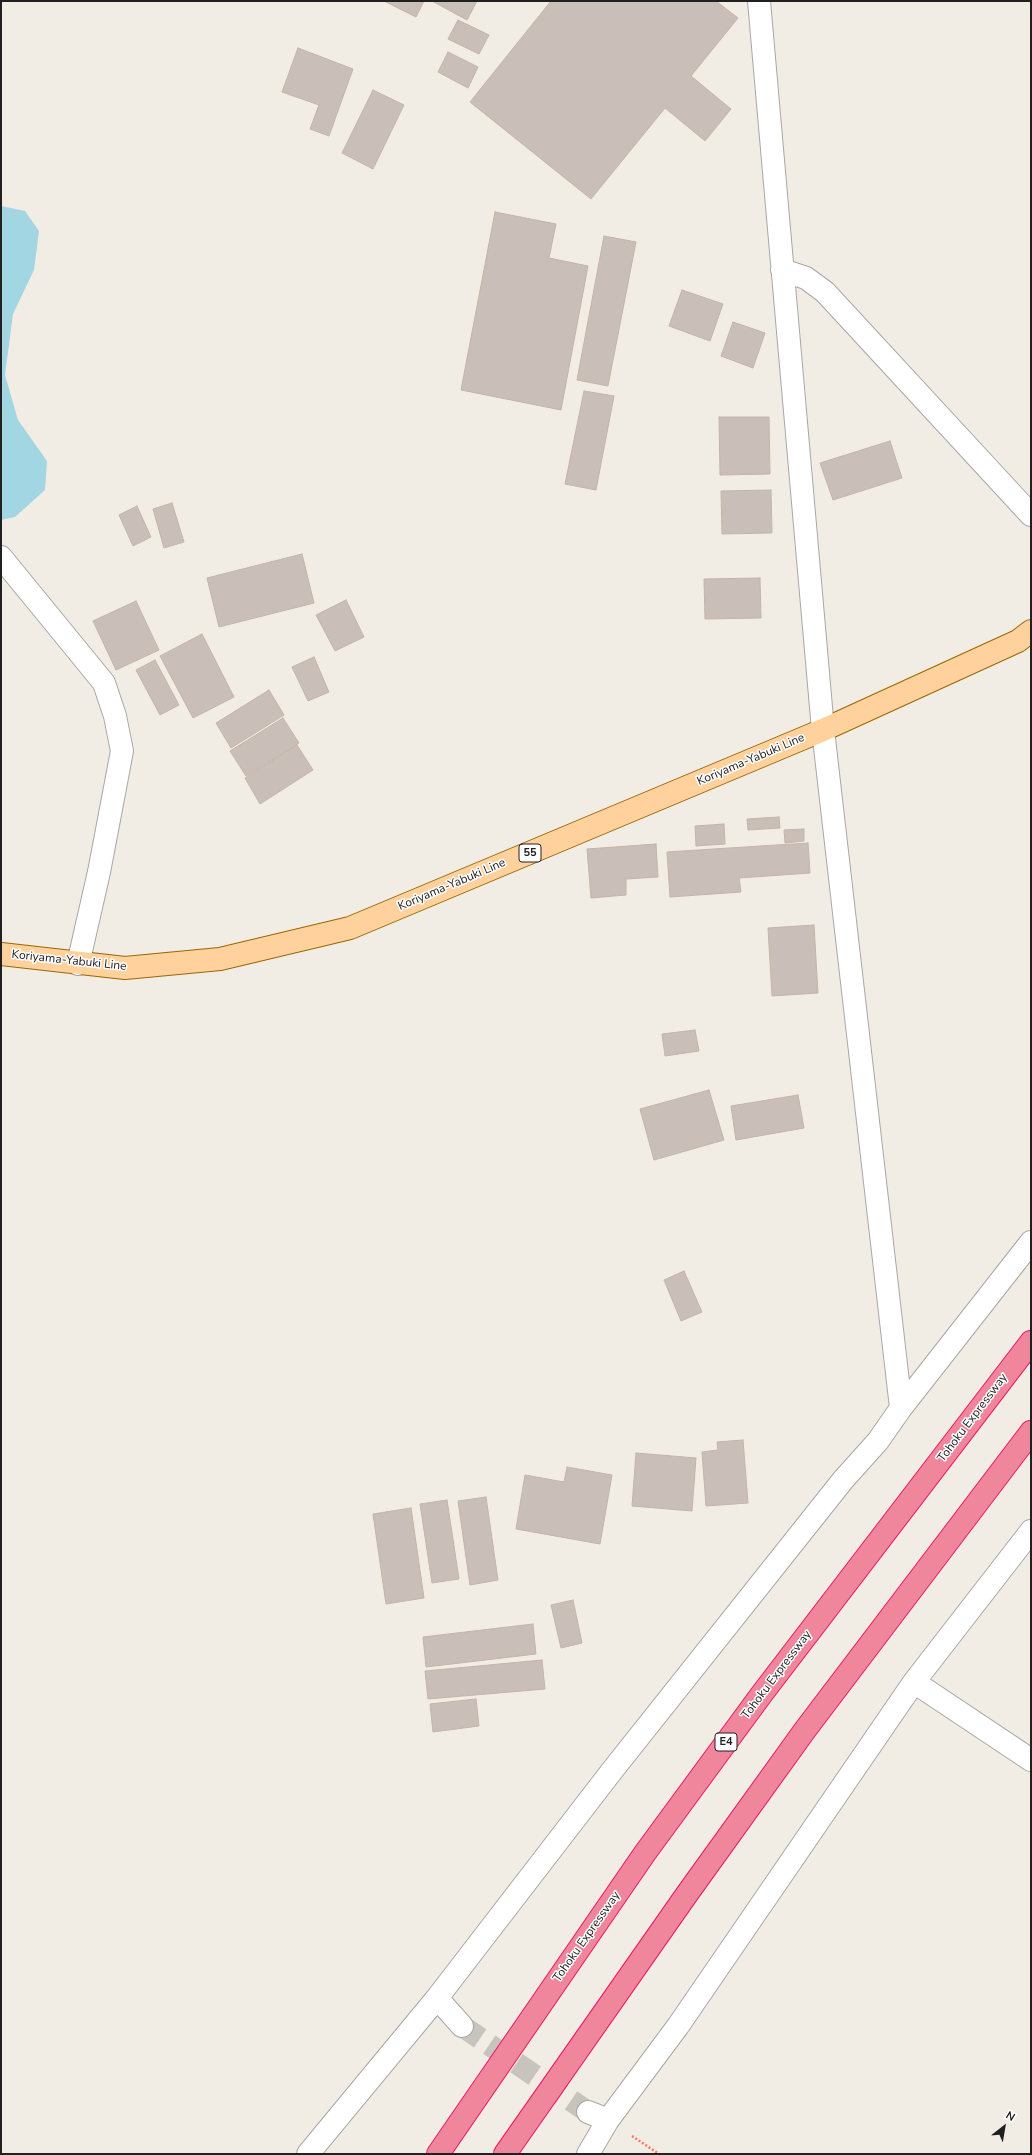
<!DOCTYPE html>
<html>
<head>
<meta charset="utf-8">
<style>
	body { margin:0 }
	#map { position:relative; width:1032px; height:2155px; overflow:hidden; background:#f1ede5; font-family:"Nunito Sans",sans-serif }
	canvas { display:block }
	.frame { position:absolute; inset:0; border:2px solid #202020; pointer-events:none }
	.north { position:absolute; left:984px; top:2107px; width:40px; height:40px; -webkit-text-stroke:3px #fff; paint-order:stroke; rotate:31deg; font-size:11px; font-weight:700; line-height:16px; text-align:center; color:#202020 }
	.north::after { content:''; display:block; margin:auto; width:14px; height:18px; background:#202020; clip-path:polygon(50% 0,100% 100%,50% 72%,0 100%) }
</style>
</head>
<body>
<div id="map">
<canvas width="1032" height="2155"></canvas>
<div class="frame"></div>
<div class="north">N</div>
</div>
<script>
const ctx = document.querySelector('canvas').getContext('2d');
ctx.lineJoin = 'round';
function fillPath(path, color) { ctx.fillStyle = color; ctx.fill(path, 'evenodd'); }
const toPath = rows => new Path2D(rows.map(r => 'M' + r).join(''));
function strokePath(path, color, width, dash) { ctx.strokeStyle = color; ctx.lineWidth = width; ctx.lineCap = dash ? 'butt' : 'round'; ctx.setLineDash(dash || []); ctx.stroke(path); }
function write(font, color, halo, rows, align = 'center') {
  ctx.font = font + ' "Nunito Sans",sans-serif'; ctx.lineWidth = 3; ctx.setLineDash([]); ctx.textBaseline = 'middle'; ctx.strokeStyle = halo; ctx.fillStyle = color; for (const [text, x, y, turn = 0] of rows) {
    ctx.save(); ctx.translate(x, y); ctx.rotate((+turn || 0) * Math.PI / 180); ctx.textAlign = isNaN(turn) ? turn : align; if (halo) ctx.strokeText(text, 0, 0); ctx.fillText(text, 0, 0); ctx.restore();
  }
}
const water = toPath([
	[1,206,25,211,39,231,34,270,13,314,5,375,18,420,47,461,45,490,15,517,1,520]
]);
const building = toPath([
	[384,1,424,1,416,17,384,1],
	[432,1,477,1,467,20,432,1],
	[551,1,716,1,738,18,691,76,731,109,705,141,665,108,591,199,470,102,551,1],
	[458,20,489,35,479,54,448,39,458,20],
	[298,48,353,69,329,136,310,129,319,105,282,92,298,48],
	[448,52,478,67,468,88,438,72,448,52],
	[373,90,404,105,373,169,342,153,373,90],
	[495,212,556,224,549,258,588,266,561,410,461,390,495,212],
	[604,236,636,242,608,386,577,380,604,236],
	[682,290,723,304,710,341,669,326,682,290],
	[733,322,765,333,753,368,721,356,733,322],
	[584,391,614,396,596,490,565,484,584,391],
	[719,417,769,417,770,474,720,475,719,417],
	[890,441,902,478,833,500,820,463,890,441],
	[771,490,772,533,722,534,721,491,771,490],
	[172,503,184,542,164,548,153,509,172,503],
	[137,506,151,537,133,546,119,515,137,506],
	[302,554,314,603,219,627,207,578,302,554],
	[760,578,761,618,705,619,704,579,760,578],
	[346,600,364,637,335,651,316,615,346,600],
	[136,601,159,650,116,670,93,621,136,601],
	[202,634,234,697,193,718,160,656,202,634],
	[314,657,329,692,308,701,292,667,314,657],
	[155,660,179,705,160,715,136,670,155,660],
	[269,690,284,715,231,748,216,723,269,690],
	[283,718,299,743,246,776,230,751,283,718],
	[297,745,313,770,260,804,245,778,297,745],
	[779,817,780,828,748,830,747,819,779,817],
	[724,824,725,844,696,846,695,826,724,824],
	[804,829,804,841,785,843,784,830,804,829],
	[808,843,810,873,739,878,741,892,670,897,667,852,808,843],
	[656,844,658,877,626,879,626,895,591,898,587,849,656,844],
	[814,925,818,993,772,996,768,928,814,925],
	[695,1030,699,1051,665,1056,662,1034,695,1030],
	[709,1090,724,1140,654,1160,640,1109,709,1090],
	[798,1095,804,1128,736,1140,731,1106,798,1095],
	[684,1271,702,1312,681,1321,664,1280,684,1271],
	[743,1440,748,1503,706,1506,702,1452,718,1450,717,1442,743,1440],
	[636,1453,696,1458,692,1511,632,1506,636,1453],
	[567,1467,612,1475,600,1544,516,1529,525,1475,564,1482,567,1467],
	[486,1497,498,1580,470,1585,458,1501,486,1497],
	[447,1500,459,1579,432,1583,420,1504,447,1500],
	[411,1508,424,1598,386,1604,373,1514,411,1508],
	[573,1600,582,1643,561,1648,551,1605,573,1600],
	[533,1624,536,1654,426,1667,423,1637,533,1624],
	[542,1660,545,1689,428,1699,425,1671,542,1660],
	[476,1699,479,1726,433,1732,430,1704,476,1699]
]);
const minorTunnel = toPath([
	[462,2026,588,2112]
]);
const path = toPath([
	[632,2136,659,2154]
]);
const minor = toPath([
	[759,1,823,730,901,1408],
	[782,270,806,278,825,292,1031,515],
	[1,557,104,683,115,716,122,751,99,872,78,964],
	[914,1682,1031,1760],
	[437,1998,462,2026],
	[588,2112,608,2120],
	[308,2154,437,1998,611,1772,843,1480,878,1441,901,1408,1031,1242],
	[588,2154,608,2120,678,2026,914,1682,1031,1531]
]);
const primary = toPath([
	[1,954,125,968,220,959,350,928,823,730,1018,641,1031,631]
]);
const motorway = toPath([
	[438,2154,645,1853,761,1695,1031,1342],
	[505,2154,687,1894,805,1730,1031,1432]
]);
const shields = [
	[530,853,22],
	[726,1742,22]
];
const shieldNames = [
	["55",530,853],
	["E4",726,1742]
];
const streetNames = [
	["Koriyama-Yabuki Line",751,760,-23],
	["Koriyama-Yabuki Line",452,885,-23],
	["Koriyama-Yabuki Line",69,961,6],
	["Tohoku Expressway",973,1418,-53],
	["Tohoku Expressway",777,1675,-53],
	["Tohoku Expressway",587,1937,-55]
];
fillPath(water, '#a2d6e3');
fillPath(building, '#cabfb8');
strokePath(building, '#c5b3a6', 1);
strokePath(minorTunnel, '#c7c4be', 22, [22, 11]);
strokePath(minor, '#a7a7a7', 24);
strokePath(primary, '#9c6500', 24);
strokePath(motorway, '#ec1664', 24);
strokePath(path, '#ff7569', 2.5, [2, 2]);
strokePath(minor, '#fff', 22);
strokePath(primary, '#ffd29d', 22);
strokePath(motorway, '#ef869c', 22);
for (const [x, y, w] of shields) { const box = new Path2D(); box.roundRect(x - w / 2, y - 9, w, 18, 3); ctx.fillStyle = '#fff'; ctx.fill(box); strokePath(box, '#202020', 1); }
write('bold 11px', '#202020', null, shieldNames);
write('12px', '#202020', '#fff', streetNames);
</script>
</body>
</html>
